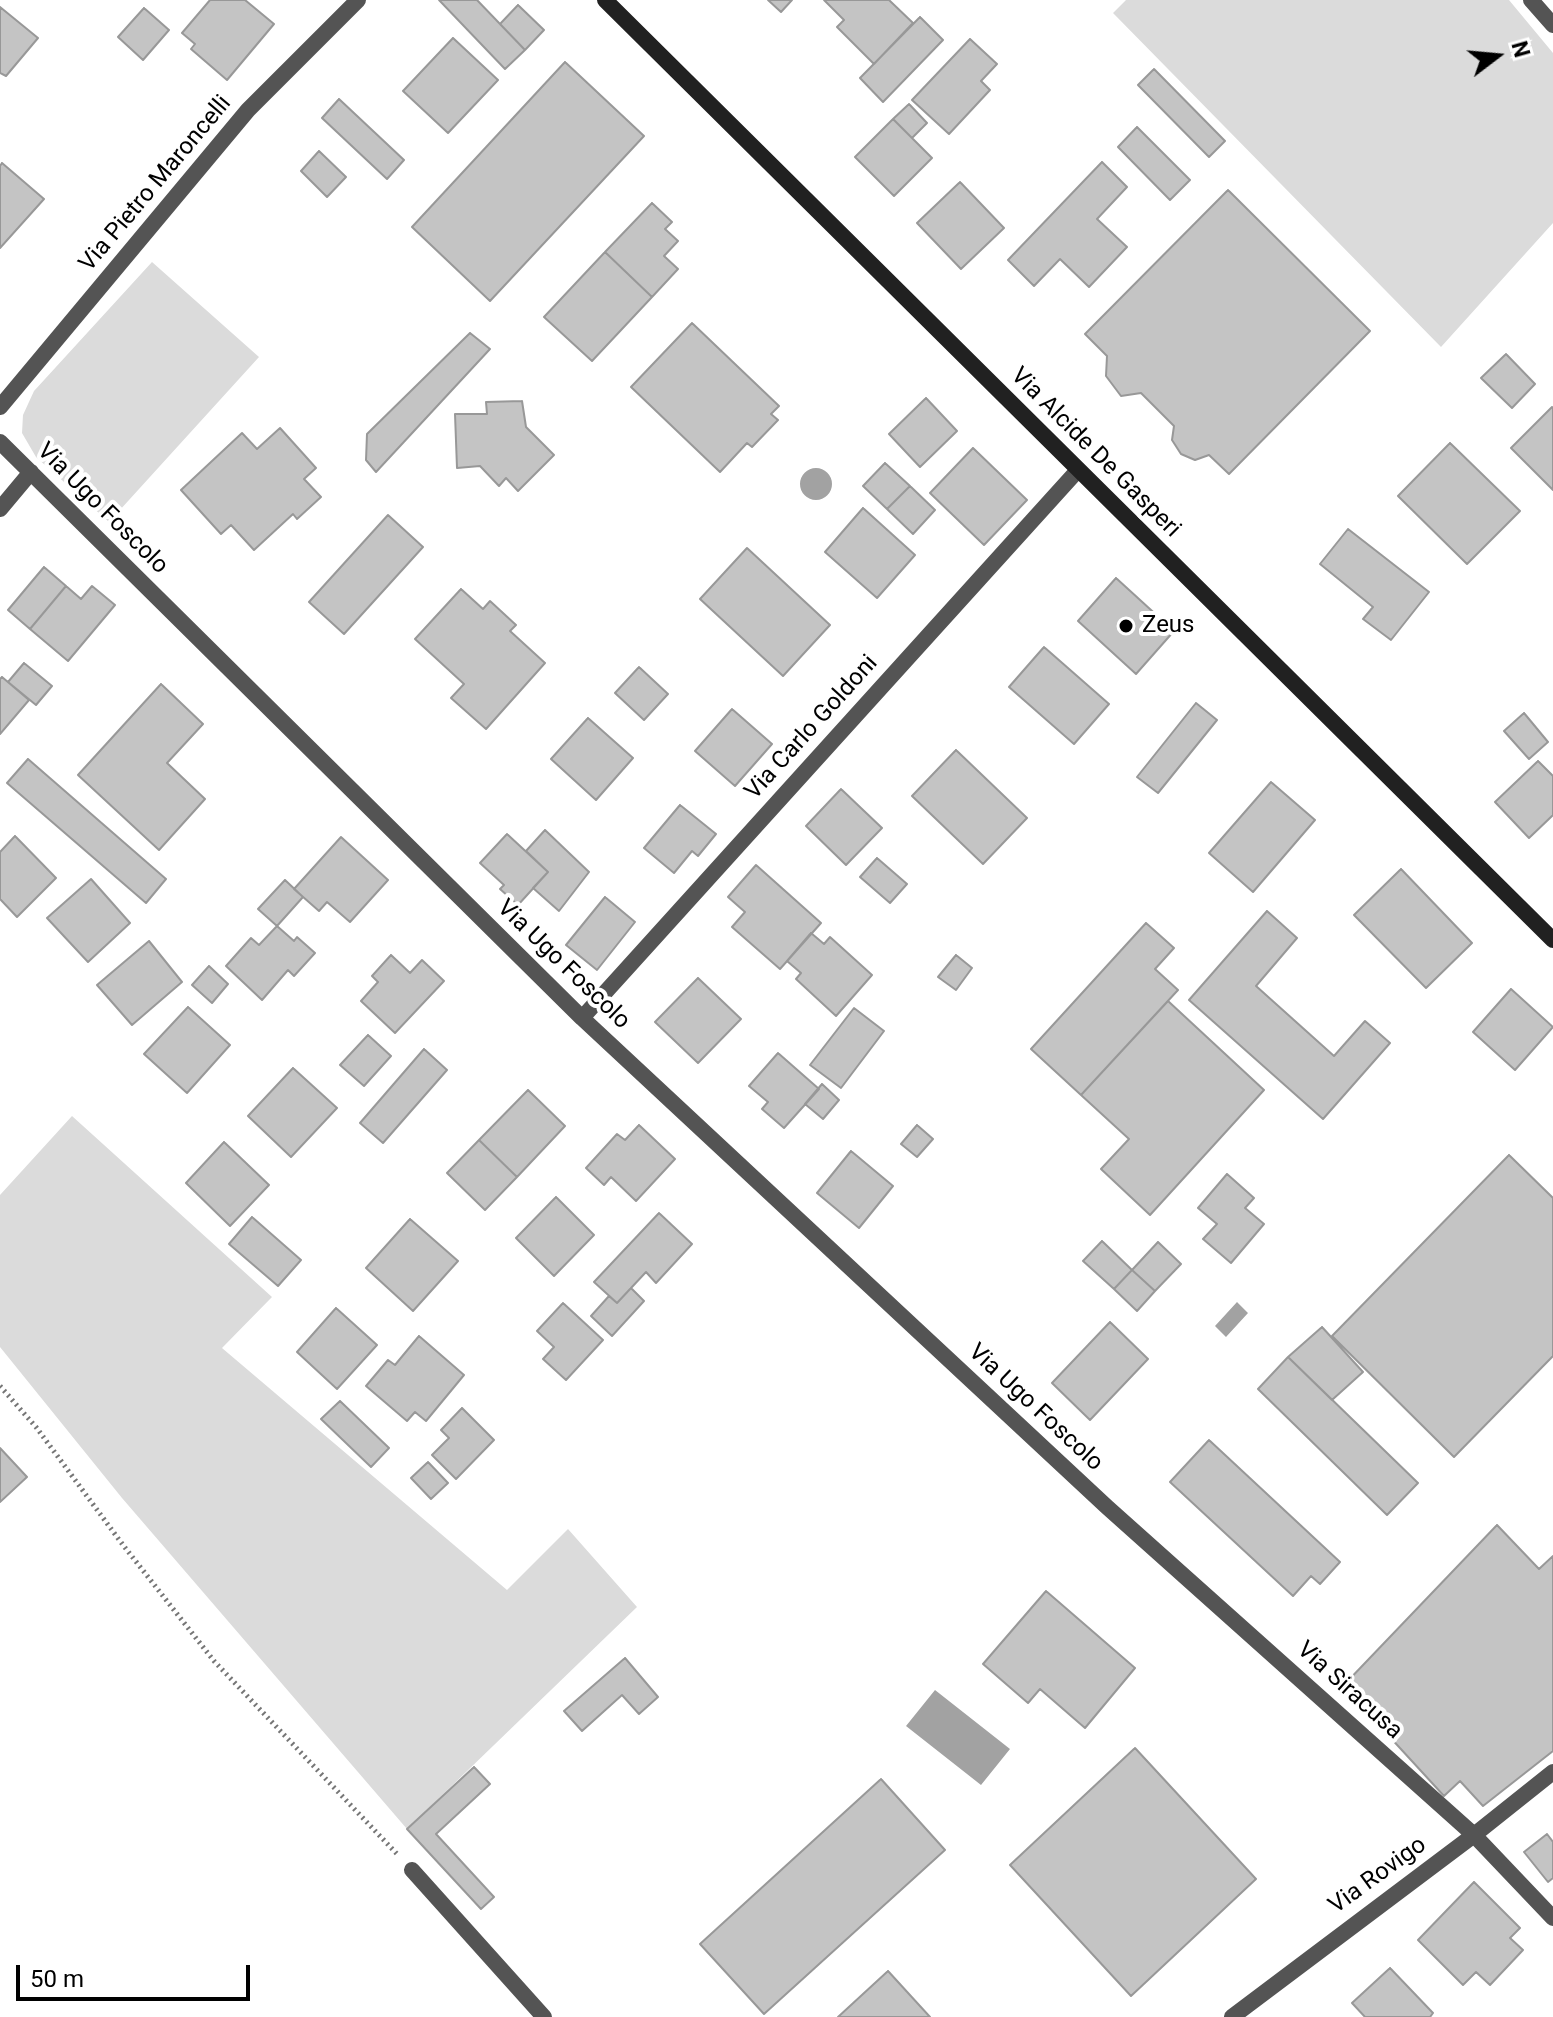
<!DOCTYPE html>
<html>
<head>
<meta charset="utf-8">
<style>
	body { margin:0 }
	#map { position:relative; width:1553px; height:2017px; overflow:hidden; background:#fff; font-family:Roboto,sans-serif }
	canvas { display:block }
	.north { position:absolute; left:1457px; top:16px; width:80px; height:80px; -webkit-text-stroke:6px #fff; paint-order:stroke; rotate:74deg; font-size:22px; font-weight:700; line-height:32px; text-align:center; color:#000 }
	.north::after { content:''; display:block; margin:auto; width:28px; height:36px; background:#000; clip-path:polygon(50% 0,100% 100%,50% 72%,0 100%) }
	.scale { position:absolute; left:16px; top:1965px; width:234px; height:36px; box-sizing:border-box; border:4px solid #000; border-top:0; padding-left:10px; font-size:24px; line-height:28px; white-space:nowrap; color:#000; -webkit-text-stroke:6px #fff; paint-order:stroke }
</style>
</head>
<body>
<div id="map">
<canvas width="1553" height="2017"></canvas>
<div class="north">N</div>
<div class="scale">50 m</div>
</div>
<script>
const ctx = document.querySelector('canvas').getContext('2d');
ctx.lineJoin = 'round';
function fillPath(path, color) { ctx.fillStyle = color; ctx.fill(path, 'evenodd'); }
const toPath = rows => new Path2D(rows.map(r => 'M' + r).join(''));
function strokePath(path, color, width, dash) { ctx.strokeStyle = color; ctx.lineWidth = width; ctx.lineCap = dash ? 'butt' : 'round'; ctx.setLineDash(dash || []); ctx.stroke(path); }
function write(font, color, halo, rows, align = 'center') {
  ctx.font = font + ' Roboto,sans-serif'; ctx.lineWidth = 8; ctx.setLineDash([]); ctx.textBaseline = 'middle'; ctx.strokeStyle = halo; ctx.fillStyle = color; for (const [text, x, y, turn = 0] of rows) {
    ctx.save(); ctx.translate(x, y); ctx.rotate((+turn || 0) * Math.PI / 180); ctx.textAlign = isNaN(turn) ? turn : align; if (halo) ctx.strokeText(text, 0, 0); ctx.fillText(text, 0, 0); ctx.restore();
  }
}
const green = toPath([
	[1126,0,1509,0,1553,53,1553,223,1441,347,1113,13],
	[152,262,259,357,109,522,36,457,22,433,23,415,34,391],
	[72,1116,272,1297,222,1348,507,1590,568,1529,637,1607,407,1829,122,1498,0,1347,0,1195]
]);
const water = toPath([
	'800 484a16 16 0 1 1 32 0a16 16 0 1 1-32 0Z',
	[1237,1302,1248,1313,1226,1337,1215,1326],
	[935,1690,1010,1749,981,1785,906,1726]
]);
const building = toPath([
	[210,0,245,0,274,24,227,80,191,49,195,44,182,33,210,0],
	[439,0,477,0,525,50,505,69,439,0],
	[768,0,792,0,781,12,768,0],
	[824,0,889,0,913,23,874,64,837,27,844,20,824,0],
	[518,5,544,30,525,50,500,24,518,5],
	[0,7,38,38,6,76,0,73,0,7],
	[144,8,169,30,143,60,118,37,144,8],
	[920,17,943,40,883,102,860,78,920,17],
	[453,38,498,80,448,133,403,91,453,38],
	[970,39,997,64,981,81,990,90,949,134,912,100,970,39],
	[565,62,644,136,490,301,412,227,565,62],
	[1154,69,1225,141,1209,157,1138,85,1154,69],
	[339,99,404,160,387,179,322,118,339,99],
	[909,104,927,123,912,138,893,119,909,104],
	[893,119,932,158,894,196,855,157,893,119],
	[1137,127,1190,180,1170,200,1118,147,1137,127],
	[319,151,346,177,327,197,301,171,319,151],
	[1102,162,1127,187,1097,219,1127,247,1089,287,1060,259,1034,286,1008,260,1102,162],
	[2,163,44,199,0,248,0,166,2,163],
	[960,182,1004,228,961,269,917,223,960,182],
	[1228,190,1370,331,1229,474,1209,455,1195,460,1181,454,1172,440,1174,426,1141,393,1121,396,1106,376,1107,356,1085,334,1228,190],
	[652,203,672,222,665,229,678,241,664,256,678,269,652,297,605,252,652,203],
	[605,252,652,297,592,361,544,317,605,252],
	[692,323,779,406,771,414,778,420,752,447,747,443,720,472,631,387,692,323],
	[470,333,490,349,376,472,366,460,367,434,470,333],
	[1506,354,1535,384,1512,408,1481,378,1506,354],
	[926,398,957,431,920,467,889,434,926,398],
	[522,401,526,427,554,455,518,491,506,478,499,486,480,466,457,468,455,414,487,414,486,402,522,401],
	[1552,407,1553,408,1553,490,1511,448,1552,407],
	[280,428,316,468,304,479,321,497,297,519,293,514,254,550,231,525,221,534,181,490,242,433,257,449,280,428],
	[1450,443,1520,511,1467,564,1398,496,1450,443],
	[973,448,1027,500,984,545,930,493,973,448],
	[885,463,910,486,887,509,863,486,885,463],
	[910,486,935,510,913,534,887,509,910,486],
	[863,508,915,555,877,598,825,552,863,508],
	[388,515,423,547,344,634,309,602,388,515],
	[1348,529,1429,592,1391,640,1363,619,1373,607,1320,564,1348,529],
	[747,548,830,625,783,676,700,599,747,548],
	[44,567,66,586,30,629,8,610,44,567],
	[1116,578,1174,631,1136,674,1078,621,1116,578],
	[66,586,81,599,92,586,115,605,68,661,30,629,66,586],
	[461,589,483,609,490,601,516,625,510,631,545,663,486,729,451,698,464,684,415,639,461,589],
	[1044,647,1109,704,1074,744,1009,687,1044,647],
	[24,663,52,686,36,705,8,682,24,663],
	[639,667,668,694,644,720,615,693,639,667],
	[2,677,29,700,0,734,0,679,2,677],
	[161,684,203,724,167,763,205,799,159,850,78,775,161,684],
	[1196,703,1217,720,1158,793,1137,777,1196,703],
	[732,709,772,744,735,786,695,751,732,709],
	[1524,713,1548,742,1529,759,1504,731,1524,713],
	[588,718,633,758,596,800,551,759,588,718],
	[956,750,1027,818,983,864,912,796,956,750],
	[28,759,166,879,146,903,7,783,28,759],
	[1538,761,1553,776,1553,815,1529,838,1495,802,1538,761],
	[1271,782,1315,820,1253,892,1209,853,1271,782],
	[841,789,882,828,846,865,806,826,841,789],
	[680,805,716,834,698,856,692,851,674,873,644,848,680,805],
	[545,830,589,872,559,911,533,888,548,872,526,851,545,830],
	[507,834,548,872,518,905,500,889,504,885,480,863,507,834],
	[15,836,56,878,17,917,0,899,0,852,15,836],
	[341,837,388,880,350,922,327,902,319,911,294,889,341,837],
	[877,858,907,884,890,903,860,877,877,858],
	[756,865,821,923,780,969,732,927,745,912,728,897,756,865],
	[1401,869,1472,943,1426,988,1354,915,1401,869],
	[91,879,130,923,88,962,47,918,91,879],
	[285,880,303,897,277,926,258,909,285,880],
	[605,897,635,922,597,970,566,945,605,897],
	[1267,911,1297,938,1256,986,1334,1056,1365,1021,1390,1043,1323,1119,1189,1000,1267,911],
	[1146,923,1174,948,1155,969,1178,990,1081,1095,1031,1049,1146,923],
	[277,926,294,941,297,937,315,953,294,976,288,970,262,1000,226,966,251,938,259,945,277,926],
	[811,933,824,944,830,937,872,975,836,1016,796,979,801,973,787,961,811,933],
	[149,941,182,982,132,1025,97,985,149,941],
	[391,955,410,973,422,960,444,981,395,1033,361,1001,378,982,372,976,391,955],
	[956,955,972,968,956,990,938,977,956,955],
	[209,966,228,984,212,1003,192,985,209,966],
	[698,978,741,1019,698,1063,655,1022,698,978],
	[1511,989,1553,1027,1515,1070,1473,1032,1511,989],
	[1168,1001,1264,1090,1150,1215,1101,1169,1129,1139,1081,1095,1168,1001],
	[188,1007,230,1045,187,1093,144,1054,188,1007],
	[854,1008,884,1031,841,1088,810,1065,854,1008],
	[368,1035,391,1056,364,1086,340,1065,368,1035],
	[424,1049,447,1070,383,1143,360,1123,424,1049],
	[778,1053,819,1089,784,1128,762,1109,768,1102,749,1086,778,1053],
	[293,1068,337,1108,291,1157,248,1116,293,1068],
	[822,1084,839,1100,823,1119,805,1104,822,1084],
	[528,1090,565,1126,517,1177,479,1140,528,1090],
	[639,1125,675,1159,636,1201,611,1177,604,1185,586,1168,617,1134,625,1140,639,1125],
	[917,1125,933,1139,917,1157,901,1144,917,1125],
	[479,1140,517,1177,485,1210,447,1173,479,1140],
	[224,1142,269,1185,230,1226,186,1183,224,1142],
	[851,1151,893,1186,859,1228,817,1193,851,1151],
	[1509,1155,1553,1198,1553,1356,1454,1457,1332,1336,1509,1155],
	[1227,1174,1254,1198,1245,1208,1264,1224,1231,1263,1203,1239,1217,1224,1198,1208,1227,1174],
	[556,1197,594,1235,554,1276,516,1238,556,1197],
	[659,1213,692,1244,656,1283,646,1272,617,1303,594,1282,659,1213],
	[252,1217,301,1260,278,1286,229,1244,252,1217],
	[410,1219,458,1261,413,1311,366,1268,410,1219],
	[1102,1241,1132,1270,1114,1289,1083,1261,1102,1241],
	[1158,1242,1181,1264,1155,1291,1132,1270,1158,1242],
	[1132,1270,1155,1291,1137,1311,1114,1289,1132,1270],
	[631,1288,644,1301,612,1336,591,1316,609,1296,617,1303,631,1288],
	[563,1303,603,1340,566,1380,543,1359,554,1347,537,1331,563,1303],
	[336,1308,377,1345,337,1389,297,1352,336,1308],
	[1110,1322,1148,1359,1090,1420,1052,1383,1110,1322],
	[1322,1327,1363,1372,1332,1400,1288,1357,1322,1327],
	[419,1336,464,1375,426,1421,415,1412,407,1421,366,1386,388,1360,395,1365,419,1336],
	[1288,1357,1418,1483,1387,1515,1258,1389,1288,1357],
	[340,1401,389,1448,371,1467,321,1419,340,1401],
	[462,1408,494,1440,456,1479,432,1455,449,1438,441,1430,462,1408],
	[1209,1440,1340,1562,1320,1584,1311,1576,1293,1596,1170,1482,1209,1440],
	[0,1448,27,1477,0,1502,0,1448],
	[428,1462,448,1483,431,1499,411,1478,428,1462],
	[1497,1525,1539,1569,1553,1556,1553,1751,1483,1806,1460,1781,1444,1796,1343,1686,1497,1525],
	[1046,1591,1135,1668,1085,1728,1040,1689,1028,1703,983,1664,1046,1591],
	[625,1658,658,1697,639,1714,622,1695,582,1731,564,1711,625,1658],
	[1135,1748,1256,1879,1131,1996,1010,1865,1135,1748],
	[474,1767,490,1784,436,1834,494,1897,481,1909,407,1829,474,1767],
	[881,1779,945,1850,764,2014,700,1944,881,1779],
	[1547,1834,1553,1842,1553,1878,1548,1882,1524,1852,1547,1834],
	[1474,1882,1520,1928,1510,1938,1523,1950,1490,1985,1476,1972,1463,1985,1418,1940,1474,1882],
	[1390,1968,1433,2013,1430,2017,1365,2017,1352,2003,1390,1968],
	[888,1971,930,2017,838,2017,888,1971]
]);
const path = toPath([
	[0,1386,36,1427,123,1545,214,1661,397,1854]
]);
const street = toPath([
	[1531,0,1553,25],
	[0,407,248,110,358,0],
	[0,442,582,1018,1107,1507,1474,1835,1553,1918],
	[0,509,31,472],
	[582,1018,1078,470],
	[412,1870,544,2017],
	[1232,2017,1474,1835,1553,1772]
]);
const secondary = toPath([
	[605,0,1553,940]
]);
const markers = [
	[1126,626,8,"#000"]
];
const streetNames = [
	["Via Pietro Maroncelli",156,184,-50],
	["Via Alcide De Gasperi",1095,453,45],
	["Via Ugo Foscolo",102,509,45],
	["Via Carlo Goldoni",812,728,-48],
	["Via Ugo Foscolo",563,965,44],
	["Via Ugo Foscolo",1035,1408,43],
	["Via Siracusa",1349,1691,42],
	["Via Rovigo",1378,1876,-36]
];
const poiNames = [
	["Zeus",1142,626]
];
fillPath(green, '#dbdbdb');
fillPath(water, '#a2a2a2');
fillPath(building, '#c4c4c4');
strokePath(building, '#989898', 2);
strokePath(path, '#767676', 5, [2, 4]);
strokePath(street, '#545454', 16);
strokePath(secondary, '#212121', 16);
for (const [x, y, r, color] of markers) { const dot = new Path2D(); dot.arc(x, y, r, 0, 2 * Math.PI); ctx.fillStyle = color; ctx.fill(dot); strokePath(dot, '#fff', 3); }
write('24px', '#000', '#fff', streetNames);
write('24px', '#000', '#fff', poiNames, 'left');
</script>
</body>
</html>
